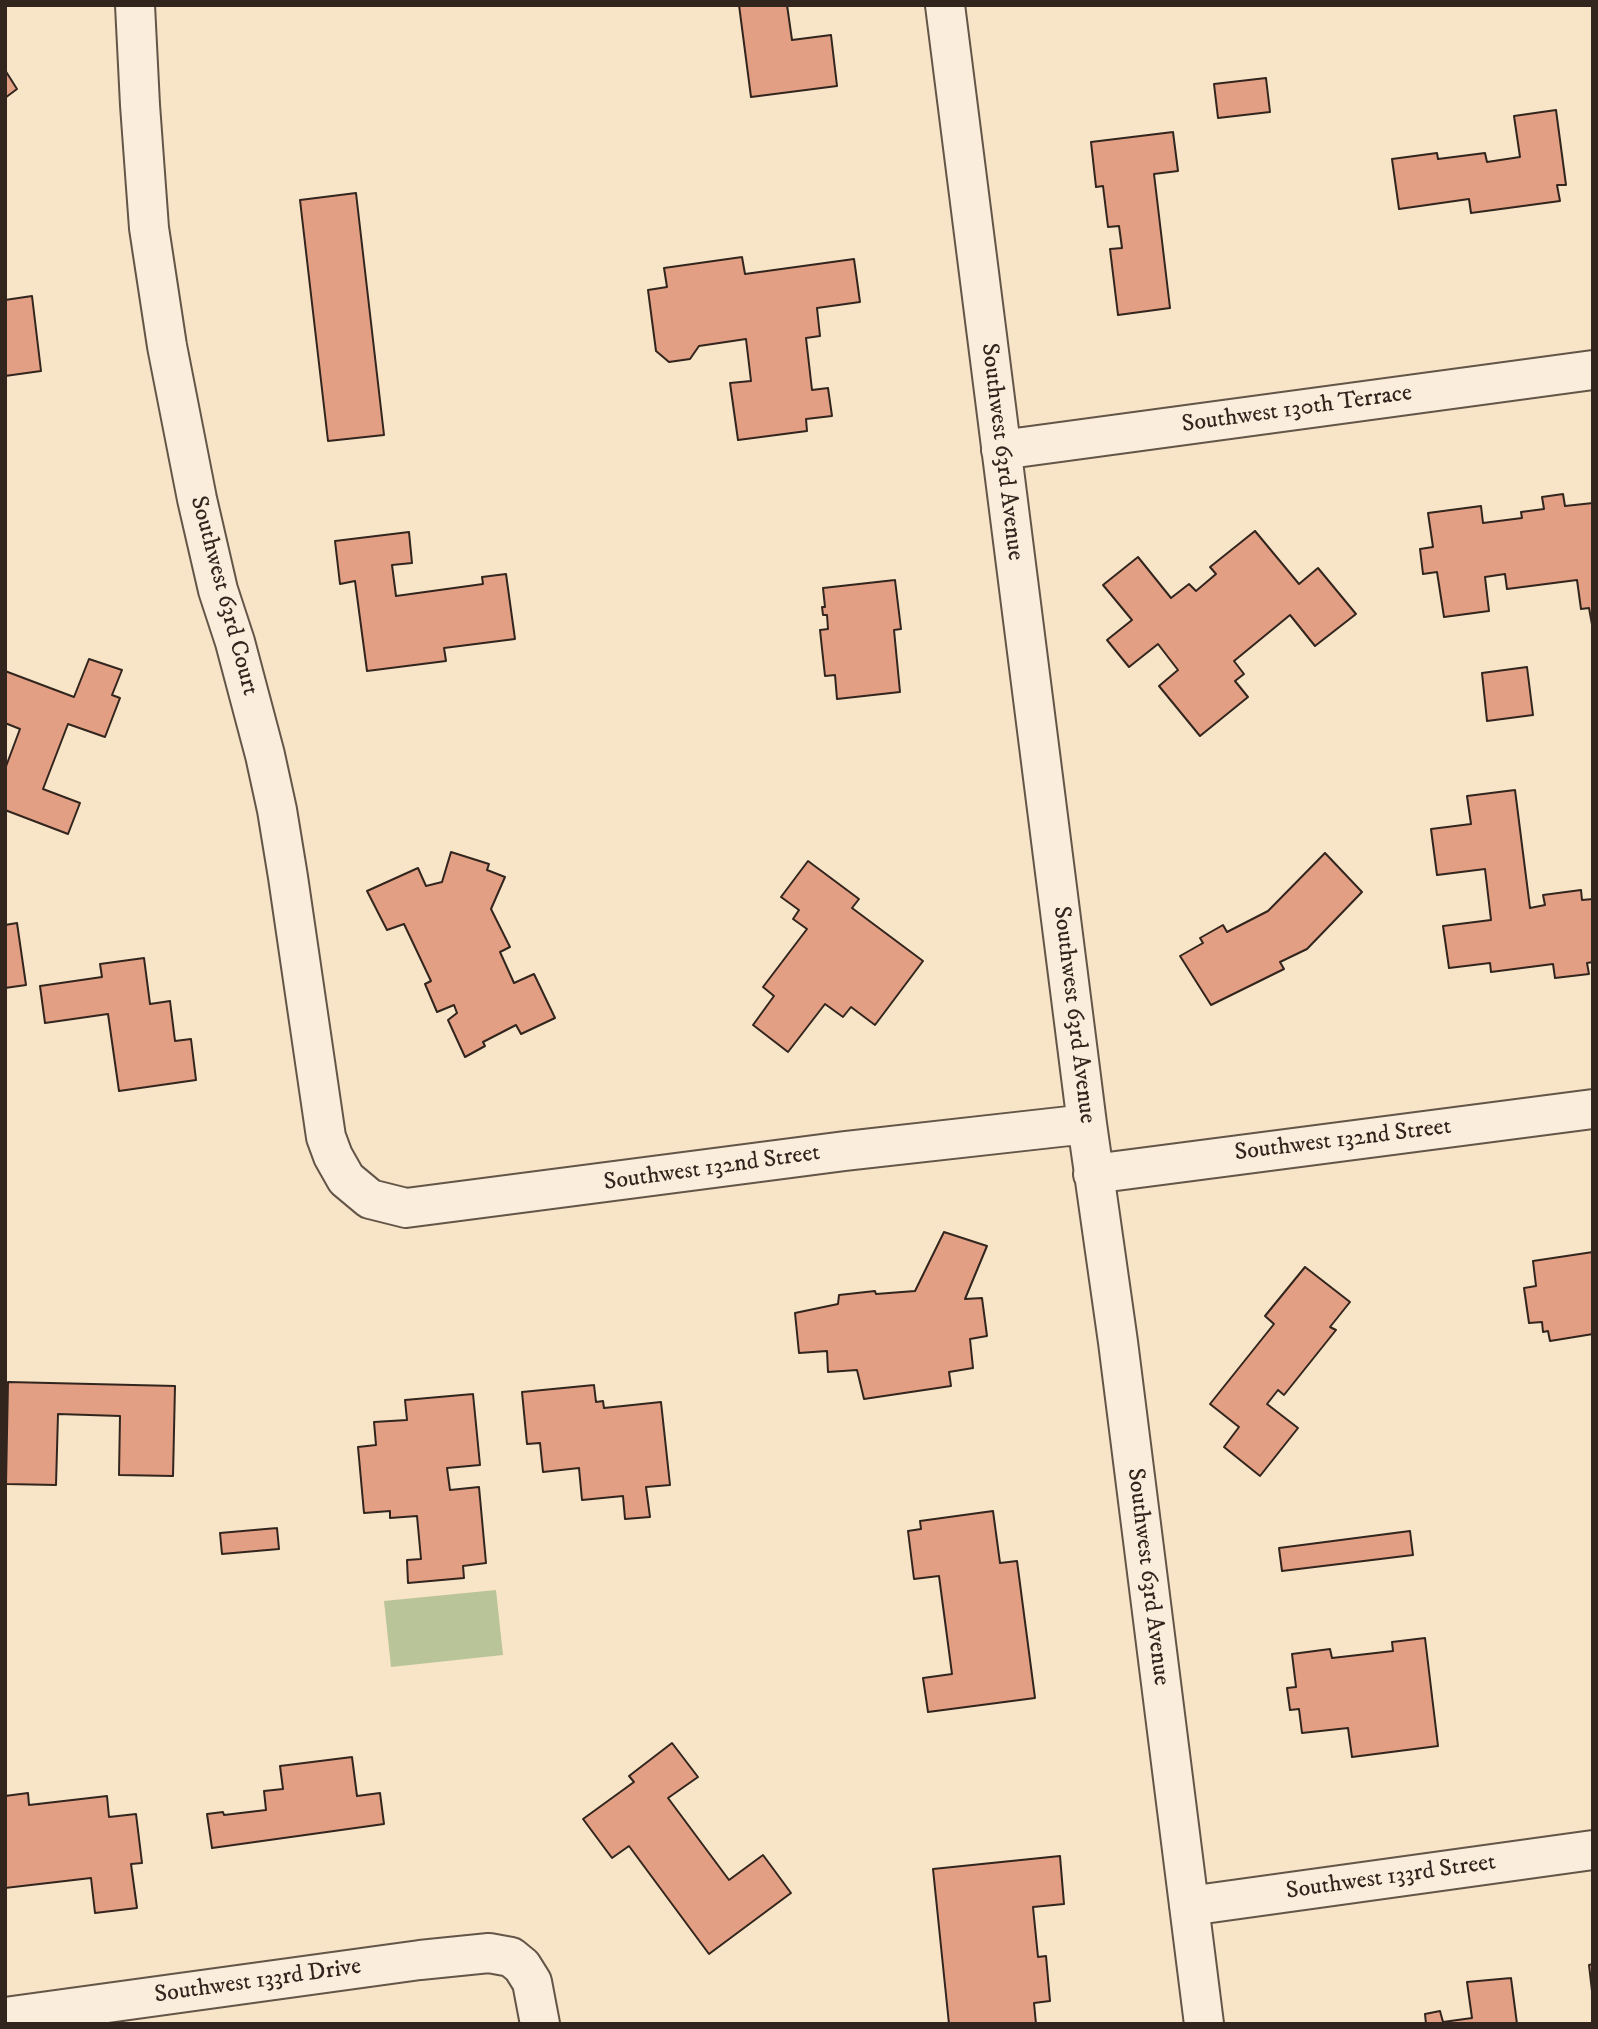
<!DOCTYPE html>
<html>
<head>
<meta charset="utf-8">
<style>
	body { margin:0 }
	#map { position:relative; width:1598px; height:2029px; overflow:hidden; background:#f8e4c7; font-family:"IM FELL DW Pica",serif }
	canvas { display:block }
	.frame { position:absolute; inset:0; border:7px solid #31251e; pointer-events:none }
</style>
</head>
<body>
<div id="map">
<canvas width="1598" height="2029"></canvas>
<div class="frame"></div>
</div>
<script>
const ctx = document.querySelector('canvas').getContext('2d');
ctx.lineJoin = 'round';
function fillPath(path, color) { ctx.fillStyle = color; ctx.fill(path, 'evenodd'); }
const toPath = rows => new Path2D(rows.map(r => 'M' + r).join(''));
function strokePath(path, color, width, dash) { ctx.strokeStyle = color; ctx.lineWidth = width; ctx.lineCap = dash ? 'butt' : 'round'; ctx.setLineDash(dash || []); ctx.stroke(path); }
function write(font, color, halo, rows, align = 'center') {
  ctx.font = font + ' "IM FELL DW Pica",serif'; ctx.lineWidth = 5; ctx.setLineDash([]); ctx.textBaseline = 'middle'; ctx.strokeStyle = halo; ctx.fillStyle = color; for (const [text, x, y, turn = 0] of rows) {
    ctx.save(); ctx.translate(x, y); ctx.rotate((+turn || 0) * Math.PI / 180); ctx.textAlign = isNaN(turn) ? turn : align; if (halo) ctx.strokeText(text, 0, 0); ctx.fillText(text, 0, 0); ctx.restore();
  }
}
const green = toPath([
	[496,1590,503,1655,391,1667,384,1601]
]);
const building = toPath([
	[739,5,787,5,792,40,831,35,837,86,751,97,739,5],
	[5,70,17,89,5,98,5,70],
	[1266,78,1270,112,1218,118,1214,84,1266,78],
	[1556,110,1566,185,1557,185,1560,201,1471,213,1469,199,1399,209,1392,159,1437,153,1438,159,1485,153,1487,162,1520,157,1514,116,1556,110],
	[1173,132,1178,171,1154,174,1170,308,1118,315,1110,249,1122,248,1119,226,1108,227,1103,186,1096,187,1091,142,1173,132],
	[356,193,384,435,328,441,300,200,356,193],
	[742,257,745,274,854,259,860,302,817,308,820,336,806,338,812,390,828,388,832,416,806,419,807,431,738,440,730,383,751,381,746,339,699,346,690,359,669,362,656,351,648,290,667,287,664,268,742,257],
	[32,296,41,371,5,376,5,300,32,296],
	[1563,494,1565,506,1593,503,1593,630,1589,608,1581,609,1577,580,1507,589,1505,574,1485,577,1489,611,1444,617,1437,572,1423,574,1420,549,1433,547,1428,513,1481,506,1483,523,1522,518,1521,512,1544,509,1542,497,1563,494],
	[1255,531,1299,584,1318,568,1356,614,1315,646,1290,615,1234,661,1244,674,1235,681,1248,697,1200,736,1159,686,1178,670,1158,644,1129,667,1107,640,1132,620,1103,585,1138,557,1171,598,1189,584,1196,591,1216,574,1210,567,1255,531],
	[409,532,412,563,392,565,396,596,483,584,482,577,506,574,515,639,444,648,446,661,367,671,355,581,340,584,335,541,409,532],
	[895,580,901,629,894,630,900,692,837,699,835,675,825,676,820,630,828,629,827,615,823,615,822,607,825,607,823,588,895,580],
	[89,659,122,670,112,695,120,698,105,737,68,724,43,789,80,803,68,834,5,810,5,769,20,729,5,723,5,671,74,697,89,659],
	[1527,667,1533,715,1487,721,1482,673,1527,667],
	[1515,790,1530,908,1545,905,1543,895,1581,890,1582,900,1593,899,1593,962,1587,963,1589,974,1555,978,1553,964,1491,972,1490,963,1449,968,1443,926,1491,920,1485,869,1437,875,1431,829,1471,824,1467,796,1515,790],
	[451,852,489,864,487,870,505,877,491,909,510,947,500,952,514,983,534,974,555,1018,521,1034,516,1025,483,1042,485,1046,465,1057,448,1020,457,1013,454,1005,437,1012,425,984,431,981,404,924,387,930,367,891,418,868,426,886,442,882,451,852],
	[1325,853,1362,892,1307,949,1280,962,1284,969,1211,1005,1180,956,1203,943,1200,938,1223,925,1227,932,1268,911,1325,853],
	[808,861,859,899,852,908,923,961,875,1025,851,1007,843,1017,825,1004,788,1052,753,1025,774,996,763,987,807,929,793,919,799,910,781,897,808,861],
	[17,923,26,985,5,988,5,925,17,923],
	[144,958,150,1004,170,1001,175,1041,191,1039,196,1080,119,1091,108,1014,45,1023,40,986,102,977,100,964,144,958],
	[944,1232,987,1246,965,1299,982,1298,987,1336,970,1339,973,1368,949,1372,951,1386,864,1399,857,1370,828,1372,827,1351,799,1353,795,1313,838,1304,839,1295,875,1291,876,1294,915,1291,944,1232],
	[1593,1252,1593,1334,1550,1341,1548,1331,1543,1332,1542,1322,1529,1323,1524,1288,1536,1286,1533,1261,1593,1252],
	[1305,1267,1350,1302,1330,1327,1336,1330,1284,1395,1278,1390,1267,1404,1298,1428,1260,1476,1224,1447,1239,1427,1210,1404,1274,1324,1265,1316,1305,1267],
	[8,1382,175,1386,173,1476,119,1475,120,1416,58,1414,56,1485,6,1484,8,1382],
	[594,1385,596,1402,603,1401,604,1408,661,1402,670,1485,646,1487,650,1517,625,1519,623,1496,582,1500,579,1468,543,1472,540,1443,527,1444,522,1392,594,1385],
	[473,1394,480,1465,447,1468,450,1490,479,1487,486,1563,463,1566,464,1578,408,1583,407,1560,421,1559,417,1516,390,1518,390,1511,364,1513,358,1447,376,1445,374,1422,407,1420,405,1400,473,1394],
	[993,1511,1000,1563,1017,1561,1035,1698,928,1712,923,1678,952,1674,939,1576,914,1579,908,1531,921,1529,920,1521,993,1511],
	[277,1528,279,1549,222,1554,220,1533,277,1528],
	[1410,1531,1413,1555,1282,1571,1279,1548,1410,1531],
	[1425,1638,1438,1746,1352,1757,1348,1728,1302,1733,1299,1709,1290,1710,1287,1688,1296,1687,1292,1654,1330,1649,1332,1658,1393,1651,1392,1642,1425,1638],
	[672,1743,698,1777,668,1798,729,1880,763,1855,791,1893,709,1954,629,1846,612,1858,583,1819,634,1782,629,1776,672,1743],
	[352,1757,357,1796,380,1793,384,1824,212,1848,207,1814,223,1812,224,1815,266,1810,264,1791,283,1789,280,1766,352,1757],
	[28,1793,29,1805,107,1796,109,1817,136,1814,142,1863,131,1864,137,1908,95,1913,91,1878,5,1888,5,1796,28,1793],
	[1060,1856,1064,1904,1033,1907,1038,1957,1046,1956,1050,2001,1034,2003,1036,2024,949,2024,933,1869,1060,1856],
	[1593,1964,1593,2000,1589,1965,1593,1964],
	[1511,1978,1517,2024,1426,2024,1425,2014,1440,2011,1443,2022,1472,2018,1467,1982,1511,1978]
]);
const minor = toPath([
	[135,5,140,105,149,228,167,346,197,499,218,590,235,642,265,755,277,810,288,877,326,1137,333,1156,346,1179,370,1199,406,1208,845,1151,1087,1124],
	[945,5,1087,1124,1118,1342,1204,2024],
	[1001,450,1593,370],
	[1093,1174,1593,1109],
	[1189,1906,1593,1850],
	[5,2017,420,1960,489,1953,511,1957,522,1966,532,1982,540,2024]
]);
const streetNames = [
	["Southwest 130th Terrace",1297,410,-8],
	["Southwest 63rd Avenue",1001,452,83],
	["Southwest 63rd Court",223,596,75],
	["Southwest 63rd Avenue",1073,1015,83],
	["Southwest 132nd Street",1343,1141,-7],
	["Southwest 132nd Street",712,1169,-8],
	["Southwest 63rd Avenue",1147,1577,83],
	["Southwest 133rd Street",1391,1878,-8],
	["Southwest 133rd Drive",258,1982,-8]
];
fillPath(green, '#b9c598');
fillPath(building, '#e39f83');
strokePath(building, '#31251e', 2);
strokePath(minor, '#635548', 42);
strokePath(minor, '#faeddb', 38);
write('24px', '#31251e', '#faeddb', streetNames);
</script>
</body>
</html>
